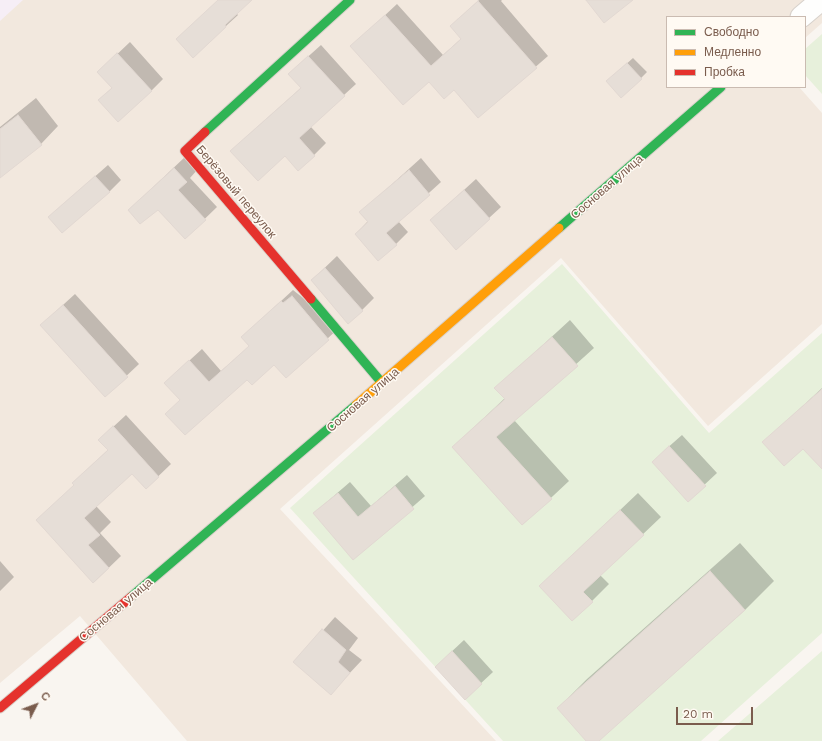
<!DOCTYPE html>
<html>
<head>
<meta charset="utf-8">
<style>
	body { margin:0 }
	#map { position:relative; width:822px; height:741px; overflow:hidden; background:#f9f5f0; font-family:"Work Sans",sans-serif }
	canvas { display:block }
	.legend { position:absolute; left:666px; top:16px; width:140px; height:72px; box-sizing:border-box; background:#fffaf3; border:1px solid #cabbb1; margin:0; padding:5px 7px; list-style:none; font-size:12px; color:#7a5c4d }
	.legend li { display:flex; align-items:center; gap:8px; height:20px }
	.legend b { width:20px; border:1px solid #cabbb1 }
	.north { position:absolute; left:16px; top:685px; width:40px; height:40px; -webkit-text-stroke:3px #fffaf3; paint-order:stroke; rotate:48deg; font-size:11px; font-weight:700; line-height:16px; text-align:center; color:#7a5c4d }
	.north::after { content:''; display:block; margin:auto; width:14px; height:18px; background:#7a5c4d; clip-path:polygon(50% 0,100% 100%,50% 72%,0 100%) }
	.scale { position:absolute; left:676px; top:707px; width:77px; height:18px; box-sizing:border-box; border:2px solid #7a5c4d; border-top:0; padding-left:5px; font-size:12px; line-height:14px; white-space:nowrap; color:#7a5c4d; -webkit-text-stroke:3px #fffaf3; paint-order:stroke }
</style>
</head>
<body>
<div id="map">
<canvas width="822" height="741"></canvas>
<ul class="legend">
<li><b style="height:5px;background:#30b455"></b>Свободно</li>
<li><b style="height:5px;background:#ff9f0a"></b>Медленно</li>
<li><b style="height:5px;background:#e5322d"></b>Пробка</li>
</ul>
<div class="north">С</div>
<div class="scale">20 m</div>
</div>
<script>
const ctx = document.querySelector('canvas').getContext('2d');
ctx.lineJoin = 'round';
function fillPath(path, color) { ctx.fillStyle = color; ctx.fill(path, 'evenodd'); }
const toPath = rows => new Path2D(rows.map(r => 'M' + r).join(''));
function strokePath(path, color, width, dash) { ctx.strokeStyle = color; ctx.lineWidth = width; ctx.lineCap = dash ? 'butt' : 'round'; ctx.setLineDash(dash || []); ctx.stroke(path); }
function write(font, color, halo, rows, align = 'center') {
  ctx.font = font + ' "Work Sans",sans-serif'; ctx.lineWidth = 3; ctx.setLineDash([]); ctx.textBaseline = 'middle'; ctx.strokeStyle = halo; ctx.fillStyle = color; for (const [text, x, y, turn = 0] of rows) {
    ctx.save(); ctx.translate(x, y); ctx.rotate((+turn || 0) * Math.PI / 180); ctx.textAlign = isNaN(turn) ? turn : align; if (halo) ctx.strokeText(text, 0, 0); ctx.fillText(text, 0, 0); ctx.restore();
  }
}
const residential = toPath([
	[0,0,822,0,822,23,805,38,805,17,667,17,667,87,799,87,822,113,822,324,708,426,561,258,280,509,496,741,187,741,80,616,0,683]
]);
const education = toPath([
	[0,0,23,0,0,21]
]);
const green = toPath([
	[822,34,822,94,805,75,805,49],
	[562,264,709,433,822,333,822,633,701,741,503,741,290,508],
	[822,651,822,741,718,741]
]);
const shadow = toPath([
	[219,0,251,0,236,13,238,15,226,26,193,56,177,39],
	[479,0,502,0,501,1,548,56,478,117,454,89,429,80,352,46,397,4,443,55,462,38,451,26],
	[130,42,163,79,151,91,99,100,113,87,111,60],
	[321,45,356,84,310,126,326,143,314,155,285,155,244,139,302,87,302,62],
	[633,58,647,72,641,78,613,76],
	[36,98,58,126,41,144,0,176,0,127],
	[186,156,198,169,190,178,217,207,185,238,158,209,129,210],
	[421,158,441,182,398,221,408,232,396,244,356,234,368,221,360,213],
	[108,165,121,180,109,192,49,217],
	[476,179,501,207,489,218,443,209],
	[337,256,374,298,362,310,312,280],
	[293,290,340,327,286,377,274,364,247,378,181,400,178,371,202,349,221,371,250,346,242,337],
	[75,294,139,364,105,396,53,314],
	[570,320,594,348,514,420,569,481,523,524,453,447,505,398,496,388],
	[822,388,822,468,803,448,764,442],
	[126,415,171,464,146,488,132,473,96,506,111,522,100,533,121,556,94,582,75,485,73,483,109,449,112,428],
	[682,435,717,473,688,500,665,450],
	[407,475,425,496,353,559,314,513,350,482,371,506],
	[638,493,661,517,600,575,609,584,592,601,558,569],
	[740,543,774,581,745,610,597,741,587,741,558,708,587,679],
	[0,561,14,577,0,591],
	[335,617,358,638,349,650,362,660,331,693,295,662],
	[464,640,493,672,465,698,448,655]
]);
const building = toPath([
	[218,0,252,0,225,25,226,27,193,58,176,39,218,0],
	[586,0,633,0,604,23,586,0],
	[478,1,537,68,478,118,454,90,444,99,429,82,403,105,350,46,385,15,431,66,461,39,450,26,478,1],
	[117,53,152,91,118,122,98,100,112,88,97,72,117,53],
	[308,56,345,96,299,138,315,156,298,171,285,156,258,181,230,151,301,88,288,74,308,56],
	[627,63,642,79,621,98,606,81,627,63],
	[18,115,42,145,0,178,0,129,18,115],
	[174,168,187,182,178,190,206,220,185,239,158,210,140,224,128,210,174,168],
	[409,170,430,195,386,233,397,245,378,261,355,234,368,222,359,212,409,170],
	[95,176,110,192,62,233,48,217,95,176],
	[464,190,490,219,456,250,430,220,464,190],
	[325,268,363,311,348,324,311,280,325,268],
	[292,296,329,340,286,378,274,365,252,385,247,380,185,435,165,414,180,400,164,383,189,360,209,382,249,346,241,337,281,301,283,303,292,296],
	[63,305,128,377,105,397,40,325,63,305],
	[552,337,578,366,496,437,552,499,522,525,452,447,505,399,494,388,552,337],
	[822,389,822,469,803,449,784,466,762,442,822,389],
	[113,426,159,477,146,489,132,474,84,518,100,535,88,545,109,568,93,583,36,520,74,485,72,483,108,450,98,440,113,426],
	[669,446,706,486,688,502,652,462,669,446],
	[395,486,414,509,353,560,313,513,338,493,358,517,395,486],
	[620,510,644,535,583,592,593,602,572,621,539,586,620,510],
	[710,571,745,610,599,741,586,741,557,708,710,571],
	[322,629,346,650,338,662,350,673,331,695,293,662,322,629],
	[452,651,482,684,465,700,435,667,452,651]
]);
const street = toPath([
	[801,17,821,0]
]);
const fast = toPath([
	[205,132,350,0],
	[559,228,721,87],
	[311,299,382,383],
	[131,597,356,405]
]);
const slow = toPath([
	[356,405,559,228]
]);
const jam = toPath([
	[205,132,185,151,311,299],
	[0,708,131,597]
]);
const streetNames = [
	["Сосновая улица",607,187,-41],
	["Берёзовый переулок",236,192,50],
	["Сосновая улица",363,400,-41],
	["Сосновая улица",116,610,-40]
];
fillPath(residential, '#f2e8de');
fillPath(education, '#f6eef6');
fillPath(green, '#e7f0db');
fillPath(shadow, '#0003');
fillPath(building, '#e6ded7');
strokePath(building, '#e2d8d2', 1);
strokePath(street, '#d7d1cb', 23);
strokePath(fast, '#d9d2cb', 11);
strokePath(slow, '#d9d2cb', 11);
strokePath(jam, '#d9d2cb', 11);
strokePath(street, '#fefefd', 21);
strokePath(fast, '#30b455', 9);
strokePath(slow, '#ff9f0a', 9);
strokePath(jam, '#e5322d', 9);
write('12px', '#7a5c4d', '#fffaf3', streetNames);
</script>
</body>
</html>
